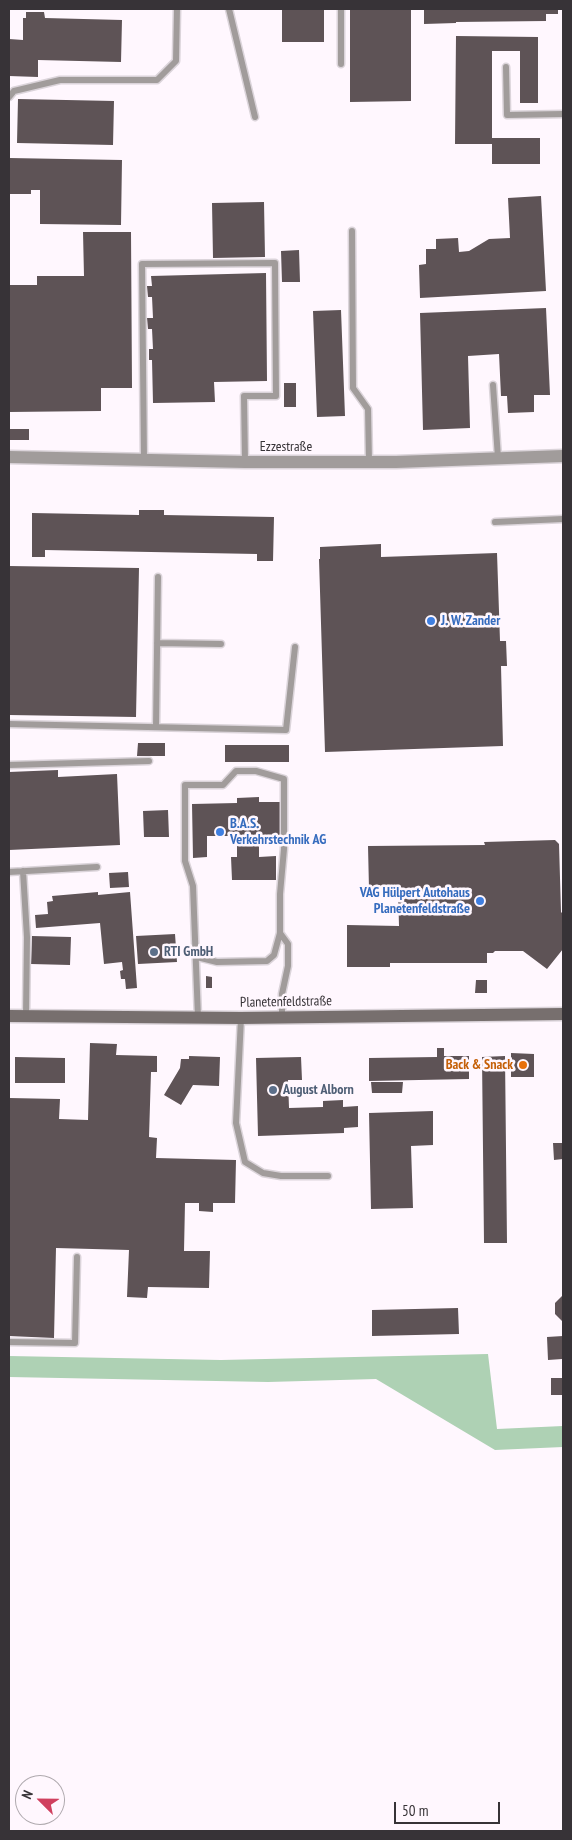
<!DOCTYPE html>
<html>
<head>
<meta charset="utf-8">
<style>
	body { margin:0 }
	#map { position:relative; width:572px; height:1840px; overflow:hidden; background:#fff7fe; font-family:"PT Sans Narrow",sans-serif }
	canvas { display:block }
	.frame { position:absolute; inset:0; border:10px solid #373337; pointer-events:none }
	.north { position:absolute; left:15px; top:1775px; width:50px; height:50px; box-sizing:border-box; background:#fff7fe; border:1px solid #afa9ae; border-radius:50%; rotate:293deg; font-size:14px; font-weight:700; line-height:20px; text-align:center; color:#373337 }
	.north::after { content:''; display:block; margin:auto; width:18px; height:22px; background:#d0405f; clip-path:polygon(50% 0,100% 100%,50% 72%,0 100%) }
	.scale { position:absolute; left:394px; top:1802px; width:106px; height:22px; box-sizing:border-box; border:2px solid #373337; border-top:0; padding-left:6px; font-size:15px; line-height:18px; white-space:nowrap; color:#373337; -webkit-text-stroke:4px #fff7fe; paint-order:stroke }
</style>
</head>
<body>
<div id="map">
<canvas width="572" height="1840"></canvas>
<div class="frame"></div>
<div class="north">N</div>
<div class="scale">50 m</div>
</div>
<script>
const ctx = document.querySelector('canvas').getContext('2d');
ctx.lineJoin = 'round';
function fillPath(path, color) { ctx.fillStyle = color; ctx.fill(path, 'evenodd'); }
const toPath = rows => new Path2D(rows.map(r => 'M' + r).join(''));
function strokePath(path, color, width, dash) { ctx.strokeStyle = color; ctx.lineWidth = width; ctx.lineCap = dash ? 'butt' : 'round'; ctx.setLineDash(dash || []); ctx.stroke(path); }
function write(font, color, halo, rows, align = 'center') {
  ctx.font = font + ' "PT Sans Narrow",sans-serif'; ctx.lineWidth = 5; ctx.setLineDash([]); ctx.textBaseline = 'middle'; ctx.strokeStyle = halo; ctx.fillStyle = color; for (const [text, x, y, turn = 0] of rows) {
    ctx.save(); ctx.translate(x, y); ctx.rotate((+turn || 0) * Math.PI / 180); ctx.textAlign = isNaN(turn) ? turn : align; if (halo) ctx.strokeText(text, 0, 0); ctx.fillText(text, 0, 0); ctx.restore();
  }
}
const green = toPath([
	[488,1354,497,1429,563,1426,563,1447,495,1450,376,1379,268,1382,9,1377,9,1356,221,1360]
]);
const building = toPath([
	[282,9,324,9,324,42,282,42],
	[350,9,411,9,411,101,350,102],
	[424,9,558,9,558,14,546,14,546,21,456,22,456,23,424,24],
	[26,12,44,12,45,18,122,20,121,62,38,60,38,77,9,76,9,39,23,40,23,18,26,18],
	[456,36,538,37,538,103,520,103,520,51,492,51,492,138,540,138,540,164,492,164,492,144,455,144],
	[18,99,114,101,113,145,17,143],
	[9,158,122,160,121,225,40,224,40,190,31,190,31,194,9,194],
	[541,196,546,291,420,298,419,265,426,264,426,249,436,249,436,239,458,238,459,252,469,251,489,239,510,238,508,198],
	[264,202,265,257,213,258,212,203],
	[83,232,131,232,132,388,101,388,101,411,9,412,9,285,37,285,37,276,84,276],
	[299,250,300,282,282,282,281,251],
	[266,273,267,381,214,382,215,402,153,403,152,360,149,360,149,349,153,349,152,329,148,329,147,318,153,318,152,297,148,297,147,286,152,286,151,276],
	[546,308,550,395,534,395,534,412,508,413,507,396,501,396,499,354,468,356,470,428,423,430,420,313],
	[341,310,345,416,317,417,313,311],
	[284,383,296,383,296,407,284,407],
	[9,429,29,429,29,440,9,440],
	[139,510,164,510,164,515,274,517,273,561,257,561,257,554,45,550,45,557,32,557,32,513,139,515],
	[381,544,381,557,497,553,500,641,506,641,507,666,501,666,503,746,325,752,319,559,320,559,320,547],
	[9,566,139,568,136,717,9,715],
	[138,743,165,743,165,756,137,756],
	[225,745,289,745,289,762,225,762],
	[58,770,58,777,117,774,120,845,9,850,9,772],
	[259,797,259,802,280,802,280,835,259,835,259,857,276,856,276,880,232,880,231,857,237,857,237,836,207,836,207,857,193,858,192,804,237,803,237,798],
	[168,810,169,837,144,837,143,811],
	[555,840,559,844,561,912,563,914,563,949,547,969,523,951,495,951,493,953,487,953,487,963,390,963,390,967,347,967,347,925,399,926,398,889,369,889,368,846,485,845,484,842],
	[128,872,129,887,110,888,109,873],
	[98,892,98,895,130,892,137,988,126,989,125,979,121,979,120,971,123,970,122,962,104,964,100,923,36,928,35,915,48,914,47,902,53,901,52,896],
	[175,934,177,962,138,964,136,936],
	[32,936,71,937,70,965,31,964],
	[206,976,212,977,212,988,206,988],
	[476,980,487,980,487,993,475,993],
	[90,1043,117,1044,116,1055,157,1056,157,1072,151,1072,149,1137,157,1138,156,1158,236,1160,235,1203,213,1203,213,1212,199,1211,199,1203,185,1203,184,1251,210,1251,209,1288,148,1287,147,1298,127,1297,129,1250,56,1248,54,1338,9,1336,9,1098,60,1099,59,1119,88,1120],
	[437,1048,444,1048,444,1056,469,1056,469,1079,369,1081,369,1058,437,1057],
	[511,1053,534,1054,534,1077,511,1077],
	[189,1056,220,1057,219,1086,193,1085,181,1105,164,1095,180,1068,181,1059,189,1059],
	[505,1056,507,1243,484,1243,482,1057],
	[15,1057,65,1058,65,1083,15,1083],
	[301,1057,302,1080,288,1080,289,1108,323,1107,323,1101,343,1100,343,1107,358,1106,358,1127,344,1128,344,1133,258,1136,256,1058],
	[371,1082,403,1082,402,1093,372,1093],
	[433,1111,433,1145,411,1146,413,1208,371,1209,369,1113],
	[553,1143,563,1143,563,1159,554,1160],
	[563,1295,563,1322,555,1314,555,1303],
	[458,1308,459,1334,372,1336,372,1310],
	[563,1336,563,1357,562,1359,548,1360,547,1337],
	[551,1378,563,1378,563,1395,551,1395]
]);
const lane = toPath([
	[229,9,255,117],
	[341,9,341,64],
	[506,67,507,115,563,114],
	[9,97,14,91,60,80,157,80,176,61,177,9],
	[352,231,353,388,368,409,369,462],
	[493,385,498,458],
	[144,460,142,264,275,263,276,396,244,396,245,462],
	[495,522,563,519],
	[157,643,221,644],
	[9,724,286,730,295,647],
	[156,727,158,577],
	[9,765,149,761],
	[23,871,27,937,26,1016],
	[9,872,97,867],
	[280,933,288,944,288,966,282,994,282,1017],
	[197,957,217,962,267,961,274,955,280,933,280,894,284,849,284,779,256,771,236,771,223,785,185,785,185,861,193,886,198,1018],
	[241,1018,236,1123,245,1162,263,1173,281,1176,328,1176],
	[9,1342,75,1343,77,1257]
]);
const street = toPath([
	[9,457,245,462,396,462,563,456]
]);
const secondary = toPath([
	[9,1016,241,1018,563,1014]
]);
const markers = [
	[431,621,5,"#3f7fe0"],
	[220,832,5,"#3f7fe0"],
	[480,901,5,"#3f7fe0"],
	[154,952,5,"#5c6f8a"],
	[523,1065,5,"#e8710a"],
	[273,1090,5,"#5c6f8a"]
];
const streetNames = [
	["Ezzestraße",286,447],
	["Planetenfeldstraße",286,1002,-1]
];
const shopNames = [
	["J. W. Zander",441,621],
	["B.A.S.",230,824],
	["Verkehrstechnik AG",230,840],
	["VAG Hülpert Autohaus",470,893,"right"],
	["Planetenfeldstraße",470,909,"right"]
];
const serviceNames = [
	["RTI GmbH",164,952],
	["August Alborn",283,1090]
];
const foodNames = [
	["Back & Snack",513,1065]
];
fillPath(green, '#aed1b4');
fillPath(building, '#5e5356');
strokePath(lane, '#dbd4da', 9);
strokePath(street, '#dbd4da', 15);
strokePath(secondary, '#dbd4da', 15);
strokePath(lane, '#a19c9b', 6);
strokePath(street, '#a19c9b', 12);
strokePath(secondary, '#776f6e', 12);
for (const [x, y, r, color] of markers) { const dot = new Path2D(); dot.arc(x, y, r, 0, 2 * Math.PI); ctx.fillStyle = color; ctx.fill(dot); strokePath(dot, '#fff7fe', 2); }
write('14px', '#373337', '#fff7fe', streetNames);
write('bold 14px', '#366cbe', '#fff7fe', shopNames, 'left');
write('bold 14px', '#4e5e75', '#fff7fe', serviceNames, 'left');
write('bold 14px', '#c56008', '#fff7fe', foodNames, 'right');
</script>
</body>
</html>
